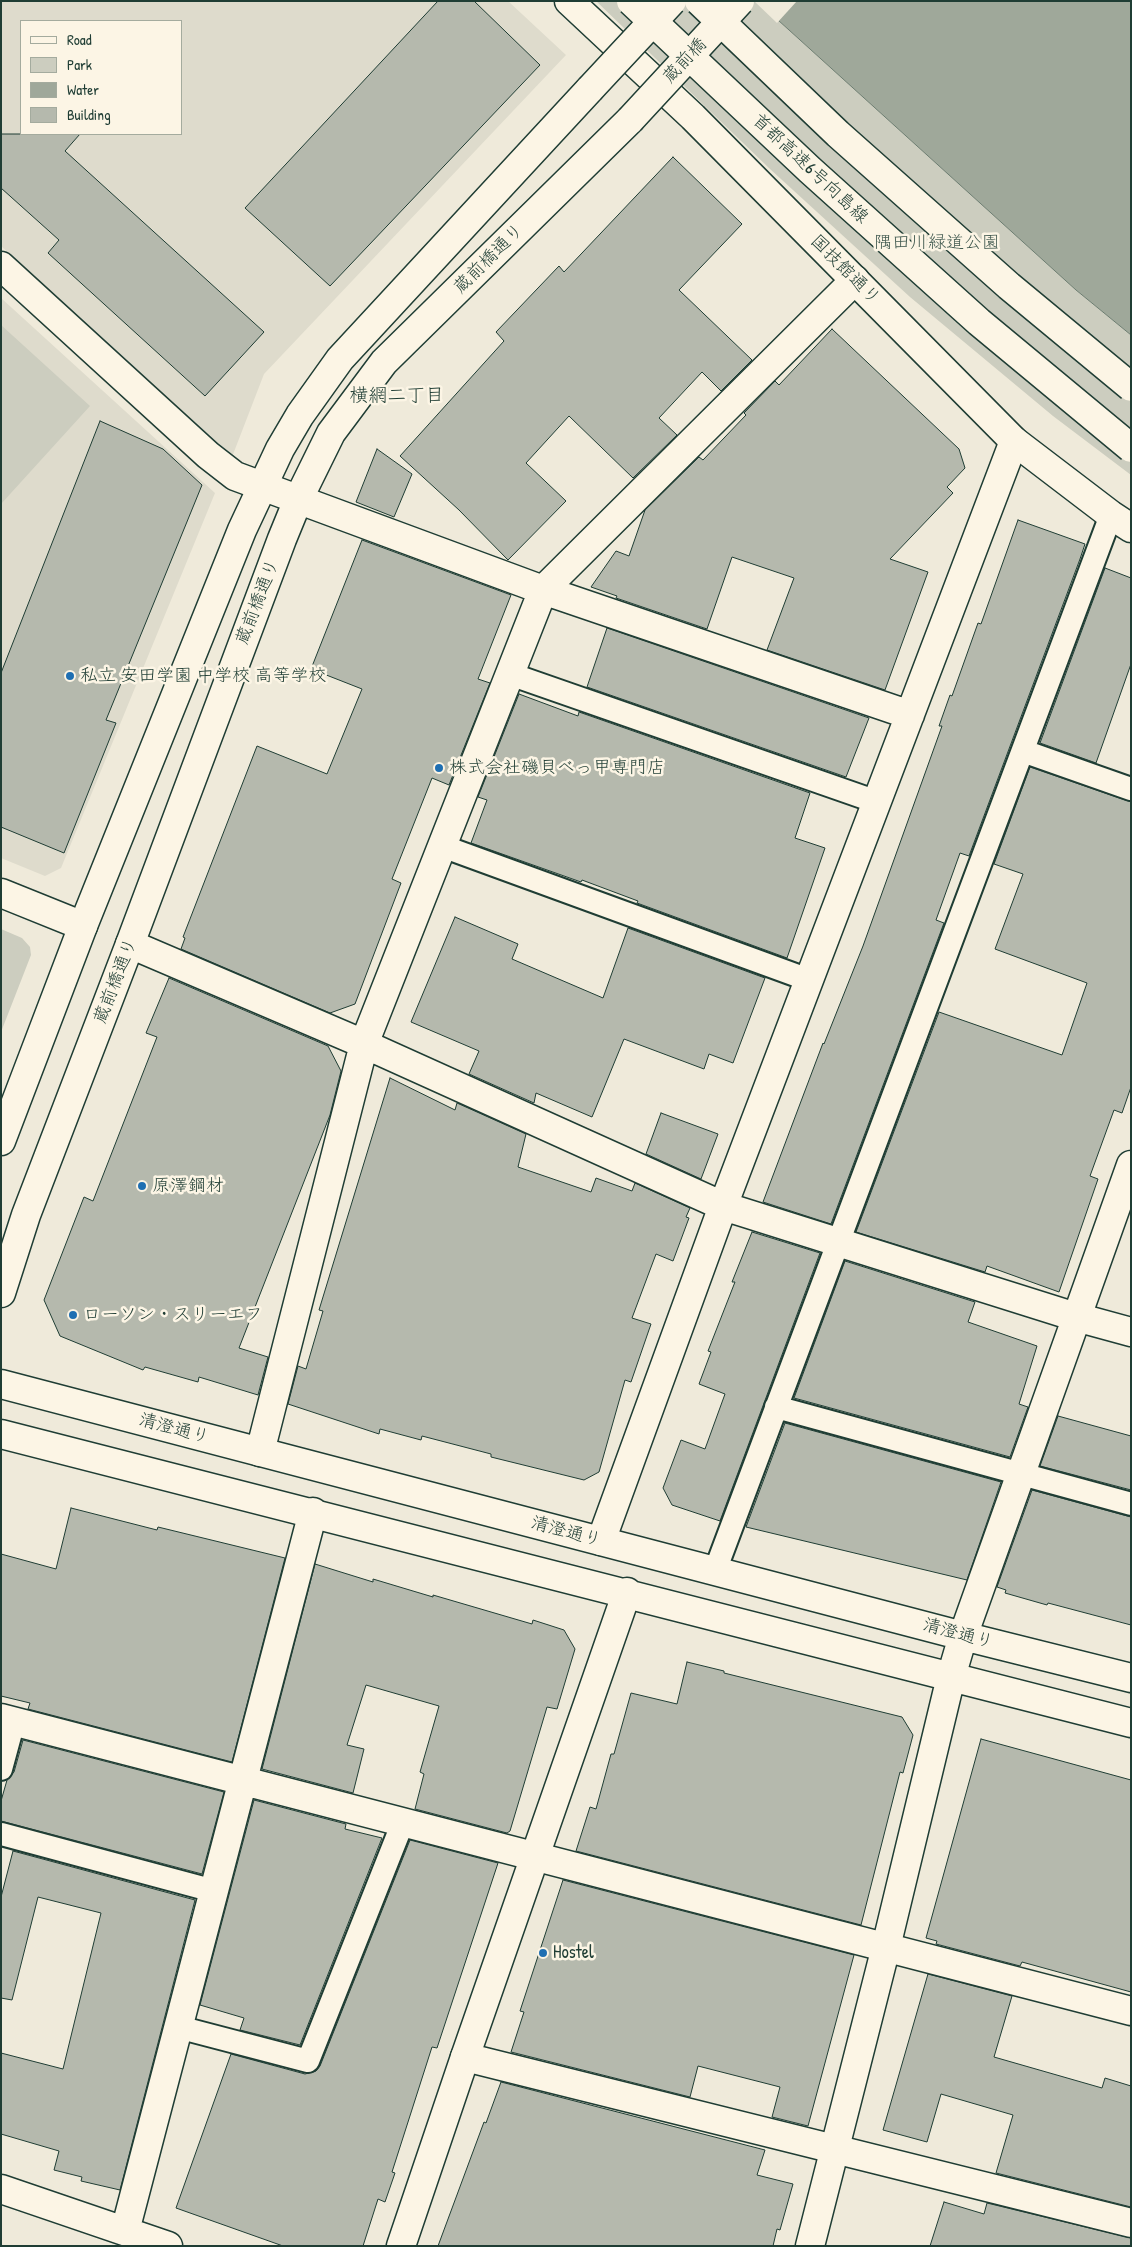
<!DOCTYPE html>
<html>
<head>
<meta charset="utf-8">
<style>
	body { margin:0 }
	#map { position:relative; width:1132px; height:2247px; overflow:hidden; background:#efeada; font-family:"Patrick Hand",sans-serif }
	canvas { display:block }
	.frame { position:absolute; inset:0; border:2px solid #1f3d34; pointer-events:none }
	.legend { position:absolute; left:20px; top:20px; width:162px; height:115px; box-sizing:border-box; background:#fcf5e5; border:1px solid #a4ab9e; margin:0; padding:6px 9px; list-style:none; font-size:15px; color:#1f3d34 }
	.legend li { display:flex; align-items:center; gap:10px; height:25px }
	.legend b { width:25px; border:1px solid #a4ab9e }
</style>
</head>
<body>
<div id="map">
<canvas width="1132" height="2247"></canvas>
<div class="frame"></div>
<ul class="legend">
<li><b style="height:6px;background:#fcf5e5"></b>Road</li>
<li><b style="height:14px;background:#cccdbf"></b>Park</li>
<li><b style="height:14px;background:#9fa89a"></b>Water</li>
<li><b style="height:14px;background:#b5b9ad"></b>Building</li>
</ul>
</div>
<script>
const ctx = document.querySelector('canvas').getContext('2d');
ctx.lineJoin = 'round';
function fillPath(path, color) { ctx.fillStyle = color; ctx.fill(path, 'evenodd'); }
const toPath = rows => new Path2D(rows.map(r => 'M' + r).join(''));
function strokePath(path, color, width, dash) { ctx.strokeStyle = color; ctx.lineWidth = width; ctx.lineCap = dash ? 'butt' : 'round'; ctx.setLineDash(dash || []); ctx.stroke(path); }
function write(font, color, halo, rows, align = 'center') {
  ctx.font = font + ' "Patrick Hand","Klee One",sans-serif'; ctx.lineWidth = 5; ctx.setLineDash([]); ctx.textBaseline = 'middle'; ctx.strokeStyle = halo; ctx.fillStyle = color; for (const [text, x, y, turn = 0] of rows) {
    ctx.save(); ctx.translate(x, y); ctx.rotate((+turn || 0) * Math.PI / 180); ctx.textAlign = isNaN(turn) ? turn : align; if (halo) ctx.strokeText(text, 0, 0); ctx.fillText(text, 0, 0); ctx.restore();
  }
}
const built = toPath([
	[1,1,508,1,566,55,264,374,232,457,1,246],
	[21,21,181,21,181,134,21,134],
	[1,298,215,493,61,868,45,876,1,858]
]);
const green = toPath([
	[596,1,757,1,1076,290,1131,335,1131,475,1053,416,910,297,770,169],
	[1,325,90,406,1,504],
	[1,929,22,938,30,947,31,955,1,1032]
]);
const water = toPath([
	[757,1,1131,1,1131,335,1076,290,757,1]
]);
const pier = toPath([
	[754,1,797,1,777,23]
]);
const building = toPath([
	[438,1,474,1,540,65,330,286,245,208,438,1],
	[1,134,80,134,65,151,264,332,205,396,48,253,59,240,1,188,1,134],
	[673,157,742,224,679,290,752,360,721,391,702,372,659,418,677,435,633,478,569,416,526,463,566,501,508,560,459,510,400,456,504,341,496,332,559,266,564,272,673,157],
	[832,329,959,449,965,468,947,487,953,493,890,559,928,572,885,690,767,650,794,578,732,557,707,629,616,598,617,596,591,587,616,551,629,556,645,510,699,457,703,460,746,415,744,413,775,381,779,385,832,329],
	[100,421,163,449,202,485,106,720,116,723,64,853,1,827,1,673,100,421],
	[377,449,412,474,394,517,356,502,377,449],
	[1018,520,1085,544,1080,559,969,856,960,853,936,920,944,923,831,1224,763,1202,823,1043,824,1044,863,946,942,726,939,726,950,695,952,696,978,623,981,624,1018,520],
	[362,540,511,595,478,679,490,683,449,785,432,778,392,879,401,883,355,1004,330,1013,181,949,185,938,183,937,257,746,327,774,362,689,311,669,362,540],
	[1105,568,1131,578,1131,664,1096,763,1040,743,1105,568],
	[607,628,869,718,846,777,587,687,607,628],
	[519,694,578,716,579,712,810,793,795,838,825,848,787,958,637,903,638,901,582,880,581,882,471,843,487,800,478,797,519,694],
	[1030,767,1131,802,1131,1087,1122,1113,1114,1110,1090,1176,1098,1179,1059,1292,987,1266,985,1272,856,1232,939,1012,1062,1055,1087,983,995,949,1023,874,994,864,1030,767],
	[455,917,518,944,512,959,603,998,628,928,765,978,733,1063,709,1054,704,1069,624,1039,592,1117,536,1093,534,1103,469,1074,479,1051,411,1022,455,917],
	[169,978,328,1046,341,1071,330,1115,239,1348,268,1357,258,1395,199,1377,198,1382,145,1367,143,1370,60,1336,44,1300,84,1197,93,1201,157,1037,146,1033,169,978],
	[390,1078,455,1110,457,1103,526,1134,518,1167,591,1192,596,1178,632,1191,635,1183,690,1208,686,1217,689,1218,673,1261,656,1254,632,1318,651,1324,631,1382,625,1380,599,1472,584,1480,491,1457,491,1454,422,1436,421,1440,380,1429,379,1434,288,1404,298,1366,306,1369,323,1311,319,1310,390,1078],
	[661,1113,718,1134,701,1179,646,1154,661,1113],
	[752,1232,820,1253,720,1521,672,1505,663,1488,681,1440,705,1449,725,1394,699,1384,711,1352,708,1351,735,1282,732,1282,752,1232],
	[845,1261,975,1302,968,1322,1037,1346,1019,1404,1028,1407,1010,1457,794,1398,845,1261],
	[1058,1416,1131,1436,1131,1490,1040,1466,1058,1416],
	[785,1423,1001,1482,967,1580,746,1527,785,1423],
	[1032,1490,1131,1517,1131,1625,1048,1603,1047,1605,1005,1593,1006,1590,997,1587,1032,1490],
	[71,1508,157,1530,158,1527,285,1558,232,1762,28,1709,30,1703,1,1696,1,1554,56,1569,71,1508],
	[315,1564,373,1582,373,1579,433,1597,433,1595,532,1624,533,1620,564,1630,575,1649,557,1709,547,1707,510,1831,507,1833,415,1809,424,1774,420,1772,439,1706,366,1685,347,1745,364,1749,353,1793,262,1769,315,1564],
	[687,1662,724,1671,724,1673,902,1717,913,1735,903,1773,900,1772,861,1925,576,1851,590,1807,596,1809,611,1754,614,1754,631,1693,677,1704,687,1662],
	[981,1739,1131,1780,1131,1992,1022,1962,1020,1966,936,1944,937,1941,926,1938,981,1739],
	[23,1740,224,1792,202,1874,1,1821,1,1801,7,1780,14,1772,23,1740],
	[254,1800,346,1824,345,1829,382,1838,300,2045,240,2030,244,2018,200,2005,254,1800],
	[410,1840,498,1863,437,2048,432,2047,392,2172,395,2173,385,2202,378,2199,363,2246,283,2246,176,2208,231,2054,305,2074,316,2071,320,2066,410,1840],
	[13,1851,195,1900,120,2190,81,2181,82,2177,54,2170,59,2151,1,2134,1,2053,63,2069,101,1913,38,1897,12,2000,1,1998,1,1897,13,1851],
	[563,1880,854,1955,808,2126,772,2117,780,2087,698,2066,690,2097,511,2052,524,2012,520,2011,563,1880],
	[928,1974,1012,1996,994,2057,1102,2088,1105,2078,1131,2086,1131,2207,996,2173,1013,2115,941,2094,927,2142,883,2130,928,1974],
	[501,2082,765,2150,757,2175,793,2184,780,2230,777,2229,773,2246,438,2246,484,2122,486,2123,501,2082],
	[944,2202,984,2214,987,2203,1131,2238,1131,2246,930,2246,944,2202]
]);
const lane = toPath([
	[510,674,877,802],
	[1023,751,1131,789],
	[442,846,809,980],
	[776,1407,1131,1504],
	[715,1571,1111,515],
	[1,1769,14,1721],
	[1,1834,214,1891],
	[178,2027,308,2061,403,1822]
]);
const street = toPath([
	[1,266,208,455,235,476,543,590,910,715],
	[1,893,83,926],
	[130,944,364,1044,723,1206,1076,1317,1131,1332],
	[260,1452,364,1044,543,590,855,280],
	[601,1541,723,1206,1014,441],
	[963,1636,1131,1165],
	[1,1718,1131,2011],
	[465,2057,1131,2223],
	[1,2189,168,2246],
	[125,2231,313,1512]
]);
const secondary = toPath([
	[569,1,693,117,1014,441,1111,515,1131,528],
	[1,1384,963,1636,1131,1678],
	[1,1434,1131,1723],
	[401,2246,465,2057,627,1592],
	[810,2246,886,1947,951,1677,963,1636]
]);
const primary = toPath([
	[1,1141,83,926,242,530,280,449,300,415,340,359,590,89],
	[1,1293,26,1215,130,944,282,539,298,500,331,433,384,362,630,120]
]);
const primaryBridge = toPath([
	[590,89,672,1],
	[630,120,740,1]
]);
const highwayBridge = toPath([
	[631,1,810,170,979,322,1131,448],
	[699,1,838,134,1009,286,1131,387]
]);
const markers = [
	[70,676,5,"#1f6fb2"],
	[439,768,5,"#1f6fb2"],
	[142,1186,5,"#1f6fb2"],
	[73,1315,5,"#1f6fb2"],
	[543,1953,5,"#1f6fb2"]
];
const streetNames = [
	["蔵前橋",685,61,-47],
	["首都高速6号向島線",810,169,43],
	["蔵前橋通り",489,259,-45],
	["国技館通り",845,270,45],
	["蔵前橋通り",258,602,-69],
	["蔵前橋通り",116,981,-69],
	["清澄通り",174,1429,15],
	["清澄通り",566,1532,15],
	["清澄通り",958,1634,15]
];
const parkNames = [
	["隅田川緑道公園",937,243]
];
const poiNames = [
	["私立 安田学園 中学校 高等学校",80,676],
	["株式会社磯貝べっ甲専門店",449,768],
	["原澤鋼材",152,1186],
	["ローソン・スリーエフ",83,1315],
	["Hostel",553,1953]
];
const neighbourhoodNames = [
	["横網二丁目",397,396]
];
fillPath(built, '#dedbcc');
fillPath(green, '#cccdbf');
fillPath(water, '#9fa89a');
strokePath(water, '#6c7d71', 1);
fillPath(pier, '#efeada');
fillPath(building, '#b5b9ad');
strokePath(building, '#1f3d34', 1);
strokePath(lane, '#1f3d34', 26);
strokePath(street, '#1f3d34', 31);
strokePath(secondary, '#1f3d34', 31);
strokePath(primary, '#1f3d34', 31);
strokePath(lane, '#fcf5e5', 22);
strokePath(street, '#fcf5e5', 28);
strokePath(secondary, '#fcf5e5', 28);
strokePath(primary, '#fcf5e5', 28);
strokePath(primaryBridge, '#1f3d34', 31, []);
strokePath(highwayBridge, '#1f3d34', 31, []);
strokePath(primaryBridge, '#fcf5e5', 28);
strokePath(highwayBridge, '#fcf5e5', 28);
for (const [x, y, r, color] of markers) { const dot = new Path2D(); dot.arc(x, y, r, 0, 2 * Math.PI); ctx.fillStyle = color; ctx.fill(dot); strokePath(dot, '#fcf5e5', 2); }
write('18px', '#1f3d34', '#fcf5e5', streetNames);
write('18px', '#425a50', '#fcf5e5', parkNames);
write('18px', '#1f3d34', '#fcf5e5', poiNames, 'left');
write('19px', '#1f3d34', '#fcf5e5', neighbourhoodNames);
</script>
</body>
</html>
